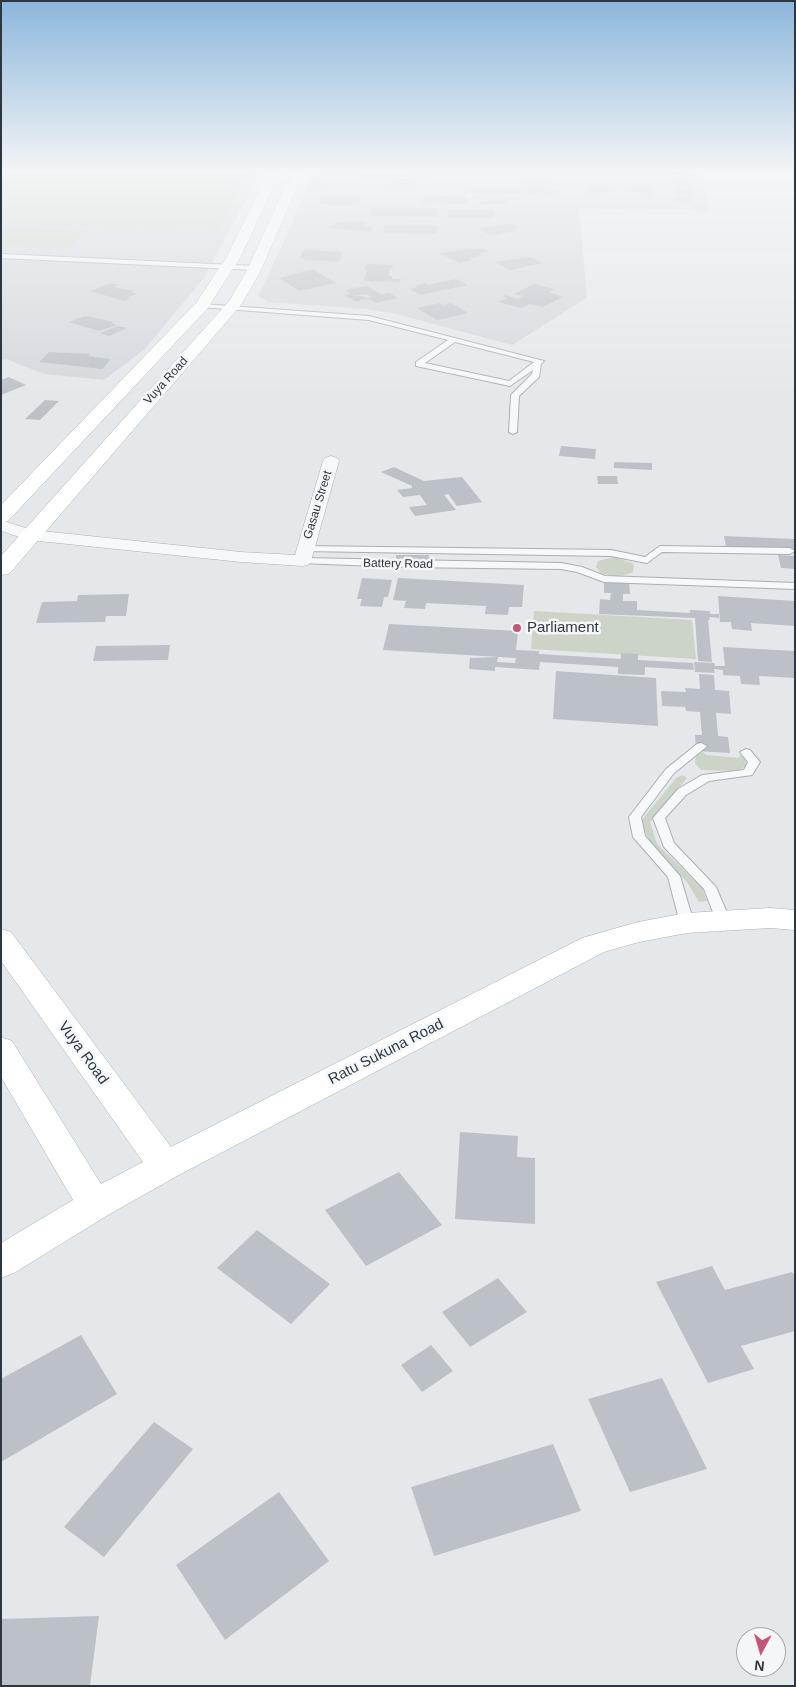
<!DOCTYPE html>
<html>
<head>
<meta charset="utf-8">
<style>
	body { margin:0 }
	#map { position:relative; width:796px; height:1687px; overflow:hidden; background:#e4e8eb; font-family:Helvetica,sans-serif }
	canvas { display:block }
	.frame { position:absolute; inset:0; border:2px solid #2d3742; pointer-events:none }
	.north { position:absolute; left:736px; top:1627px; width:50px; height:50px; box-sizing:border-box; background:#f4f6f8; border:1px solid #a4aaaf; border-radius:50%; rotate:186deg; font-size:14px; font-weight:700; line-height:20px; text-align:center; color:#2d3742 }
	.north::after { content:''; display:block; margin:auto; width:18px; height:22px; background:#c25674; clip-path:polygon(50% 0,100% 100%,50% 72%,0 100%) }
</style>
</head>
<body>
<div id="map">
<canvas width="796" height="1687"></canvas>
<div class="frame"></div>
<div class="north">N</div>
</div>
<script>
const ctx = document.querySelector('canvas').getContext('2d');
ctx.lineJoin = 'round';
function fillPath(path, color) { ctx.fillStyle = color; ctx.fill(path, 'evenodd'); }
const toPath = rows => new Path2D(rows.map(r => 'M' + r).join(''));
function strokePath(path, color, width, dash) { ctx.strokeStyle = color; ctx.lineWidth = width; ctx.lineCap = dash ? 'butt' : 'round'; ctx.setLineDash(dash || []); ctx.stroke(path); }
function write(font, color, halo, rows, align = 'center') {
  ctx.font = font + ' Helvetica,sans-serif'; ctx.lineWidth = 5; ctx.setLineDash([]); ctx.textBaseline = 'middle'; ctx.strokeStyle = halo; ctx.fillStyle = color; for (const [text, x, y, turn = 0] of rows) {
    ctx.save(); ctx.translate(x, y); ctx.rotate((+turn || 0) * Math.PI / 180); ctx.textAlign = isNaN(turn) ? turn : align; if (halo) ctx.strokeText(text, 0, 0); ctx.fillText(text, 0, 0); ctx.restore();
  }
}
const built = toPath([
	[1,172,261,172,203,279,145,349,104,380,44,374,6,359,1,360],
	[313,172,701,172,709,211,579,208,587,298,512,345,396,314,366,309,269,302,258,296,283,244]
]);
const green = toPath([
	[1,172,172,172,247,173,219,229,1,225],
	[1,228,86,230,69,248,1,246],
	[614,557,632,563,634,565,633,572,625,575,612,576,601,573,596,567,598,561],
	[534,611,692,620,696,659,531,649],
	[703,752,706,755,739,758,740,755,745,759,746,766,737,771,701,770,695,763,696,755],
	[682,775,687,778,650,822,657,844,702,888,707,901,699,902,687,882,652,848,641,821,676,778]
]);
const building = toPath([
	[403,172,427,172,424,181,361,180,363,174,402,175],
	[527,172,546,172,545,189,560,190,560,195,464,193,465,187,526,189],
	[677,172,694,172,695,177,678,177],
	[676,180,692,181,692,187,676,186],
	[311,181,328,182,325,186,309,185],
	[390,182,415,182,413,188,388,187],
	[585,184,615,187,616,192,601,192,602,195,587,195],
	[634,184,651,185,654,196,640,195,639,192,624,192,623,186,635,187],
	[683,188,691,189,691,196,676,195,676,189],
	[332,195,351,195,361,199,359,203,348,206,330,206,319,203,322,197],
	[425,195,467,196,467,199,472,199,472,201,468,201,467,204,421,203],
	[673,197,689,197,691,202,675,202],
	[487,199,507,201,507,204,479,204,480,201,487,201],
	[371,208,437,208,438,217,370,216],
	[449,209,494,210,494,218,447,218],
	[347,221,367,222,364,226,374,227,370,232,330,228,336,222,345,222],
	[510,224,519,227,511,229,515,231,495,235,490,235,478,228],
	[384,226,438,226,437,234,383,233],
	[481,248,488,251,479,253,483,255,469,258,472,260,459,263,439,253],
	[304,250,343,252,339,262,303,260,304,258,300,258],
	[530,257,543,263,510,270,495,262],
	[366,264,393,265,392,269,390,268,388,276,392,276,392,279,401,279,400,282,364,281,367,270,364,270],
	[312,269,336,283,299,291,279,278],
	[456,279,468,285,425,294,419,294,410,289,418,287,415,286,425,283,428,285],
	[112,283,120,285,114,287,134,291,131,292,137,294,126,298,130,299,125,301,90,291],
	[534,284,554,289,549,292,563,297,542,307,530,304,522,308,498,302,507,298,502,297,506,295,518,299,523,296,513,294],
	[367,286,381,294,389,293,398,298,376,303,368,298,372,297,366,294,353,296,362,296,369,300,363,299,357,302,344,295,351,294,345,290],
	[440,303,443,305,451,303,468,313,437,320,417,308],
	[85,316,114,322,111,323,117,325,99,331,69,322],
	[118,326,127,328,109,336,100,333],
	[49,352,90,354,88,356,111,359,102,369,39,362],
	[9,377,26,385,1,395,1,380],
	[45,400,59,401,40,420,25,419],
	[561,446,596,449,595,459,559,456],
	[614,462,652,463,652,470,614,468],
	[394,467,424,481,462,477,482,502,457,506,448,494,444,495,456,510,415,516,409,507,427,505,420,495,403,497,397,490,412,488,412,486,381,472],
	[597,476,617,476,618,484,598,484],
	[724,536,794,539,795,550,726,547],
	[396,555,429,555,429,560,396,560],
	[778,555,795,556,795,569,781,568],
	[362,578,392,580,388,597,384,597,382,607,360,606,362,599,357,599],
	[398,578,524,585,522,607,509,607,508,615,485,614,486,606,426,603,425,609,404,608,406,601,393,600],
	[604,580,629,582,630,594,623,594,623,601,637,601,637,610,690,613,690,610,710,611,710,614,719,614,719,618,709,617,710,620,708,620,712,662,698,661,695,618,599,614,600,599,610,600,611,593,604,593],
	[129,594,126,616,106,616,105,622,36,623,42,602,77,601,78,595],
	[718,596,795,601,795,626,751,623,752,631,732,629,731,622,720,622],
	[389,624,518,631,516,650,539,651,539,654,621,659,621,653,638,654,638,660,693,663,694,670,645,667,645,675,618,674,618,667,540,662,539,670,495,667,495,671,469,669,470,658,498,657,497,662,515,663,516,658,383,650],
	[170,645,168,660,93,661,96,646],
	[723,647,795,651,795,678,759,676,760,685,741,684,740,676,723,675,723,670,714,669,715,673,695,672,694,662,714,663,715,666,725,666],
	[556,671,656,678,658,726,553,719],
	[699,674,714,675,715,690,729,691,731,714,716,713,718,736,728,737,730,753,696,751,695,735,702,735,700,712,686,711,685,707,662,706,661,691,686,692,685,688,700,689],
	[460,1132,518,1136,517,1157,535,1158,535,1224,455,1219],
	[399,1172,442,1225,366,1266,325,1210],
	[257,1230,330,1284,291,1324,217,1268],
	[712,1266,725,1290,792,1272,795,1276,795,1331,741,1346,754,1369,708,1383,656,1282],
	[498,1278,527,1312,470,1347,442,1312],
	[81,1335,117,1394,1,1462,1,1379],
	[431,1345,453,1371,422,1392,401,1365],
	[662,1378,707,1469,630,1492,588,1399],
	[154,1422,193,1449,104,1557,64,1527],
	[553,1444,581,1511,434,1556,411,1487],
	[279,1492,329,1561,225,1640,176,1565],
	[99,1616,90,1686,1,1686,1,1619]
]);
const lane = toPath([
	[1,254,255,266,258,268,255,270,1,258,1,254],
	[202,304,369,316,544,361,541,364,539,377,519,396,517,432,513,434,509,432,511,395,532,374,533,370,510,386,416,366,416,362,448,340,369,320,200,307,200,305,202,304],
	[455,342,534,362,509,381,425,363,455,342],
	[305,546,611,550,645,557,660,546,790,548,795,551,790,554,662,552,647,563,611,556,302,551,302,547,305,546],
	[302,558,561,563,582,567,605,576,795,583,795,589,604,582,577,572,561,569,403,567,299,563,299,559,302,558],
	[701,743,707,746,705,748,674,773,641,817,645,836,680,876,694,923,692,926,687,927,682,926,680,923,668,877,633,837,629,817,666,769,697,744,701,743],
	[746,749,750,750,760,762,752,775,709,781,686,795,665,818,674,843,716,887,730,920,728,923,723,924,718,923,716,920,704,889,664,847,653,818,678,789,702,775,744,770,748,762,740,752,746,749]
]);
const street = toPath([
	[331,456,337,458,339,461,311,561,308,565,302,566,241,562,29,540,1,531,1,520,32,530,241,552,295,555,323,461,325,458,331,456]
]);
const secondary = toPath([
	[269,172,281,172,240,258,207,309,8,521,1,523,1,505,196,303,226,258,269,172],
	[292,172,304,172,260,272,241,305,9,574,1,575,1,556,230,300,246,272,292,172],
	[770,908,795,910,795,930,770,928,687,933,639,942,604,952,177,1176,108,1215,14,1273,1,1278,1,1243,73,1200,1,1077,1,1037,12,1041,101,1184,143,1162,1,961,1,929,11,932,171,1147,582,938,638,922,687,913,770,908]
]);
const markers = [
	[517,628,5,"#c25674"]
];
const farStreetnames = [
	["Vuya Road",166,381,-48],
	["Gasau Street",318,505,-73],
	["Battery Road",398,564,1]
];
const poiNames = [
	["Parliament",527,628]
];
const streetNames = [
	["Ratu Sukuna Road",386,1052,-27],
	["Vuya Road",83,1053,54]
];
fillPath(built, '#d2d7dc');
fillPath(green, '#cbd4c6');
fillPath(building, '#bcc1c7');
strokePath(lane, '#a9afb5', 2);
strokePath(street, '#a9afb5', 1);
strokePath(secondary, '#a9afb5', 1);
fillPath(lane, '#f7f8f9');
fillPath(street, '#f7f8f9');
fillPath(secondary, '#fff');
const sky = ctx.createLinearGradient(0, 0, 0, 408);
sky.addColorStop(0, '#8cb6db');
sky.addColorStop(0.42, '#f3f5f6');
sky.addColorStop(1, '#f3f5f600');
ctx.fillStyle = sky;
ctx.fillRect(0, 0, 796, 408);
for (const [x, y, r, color] of markers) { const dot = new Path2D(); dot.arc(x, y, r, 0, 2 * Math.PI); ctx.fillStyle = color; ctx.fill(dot); strokePath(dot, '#f4f6f8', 2); }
write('12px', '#2d3742', '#f4f6f8', farStreetnames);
write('15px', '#2d3742', '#f4f6f8', poiNames, 'left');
write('15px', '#2d3742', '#f4f6f8', streetNames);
</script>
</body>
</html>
